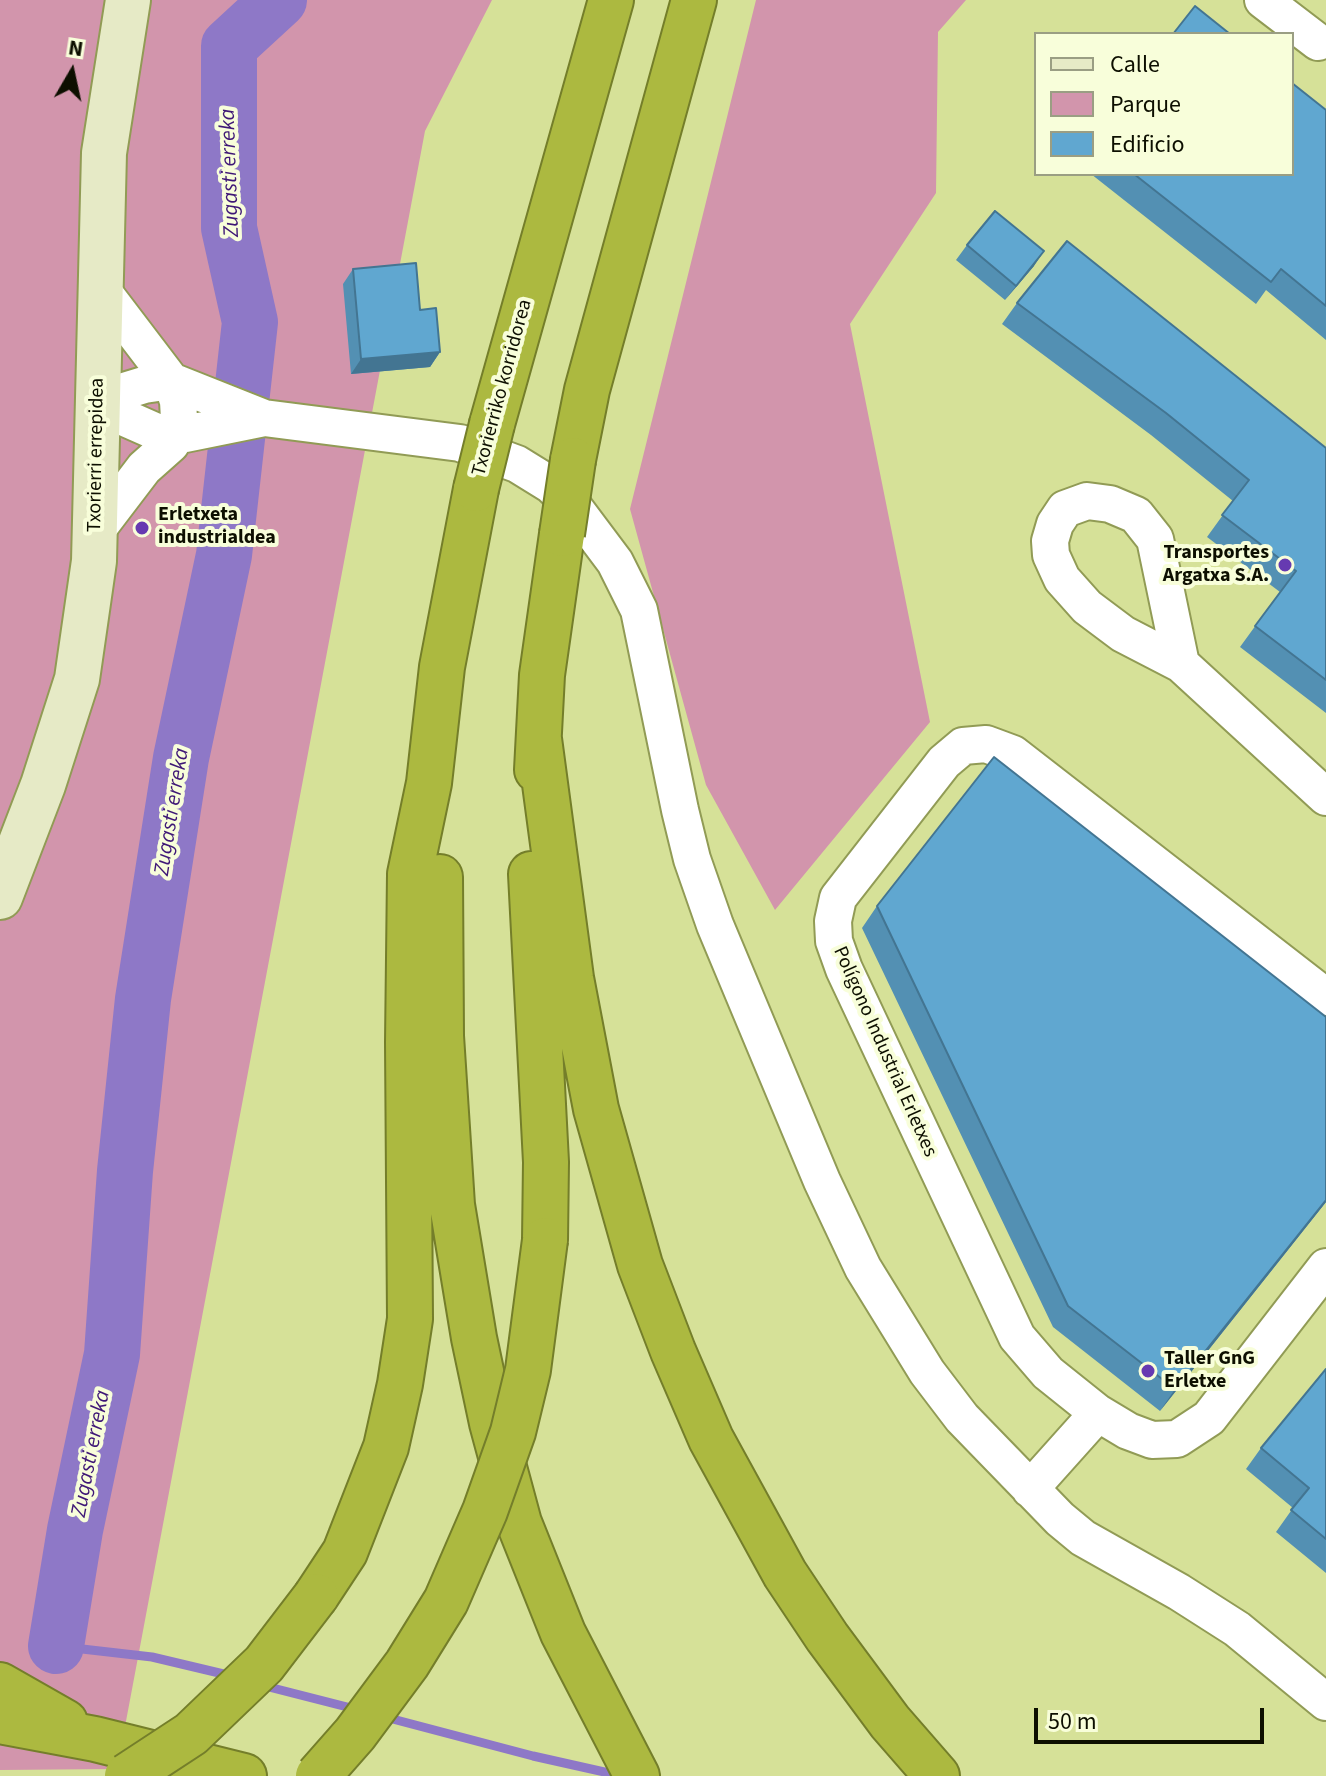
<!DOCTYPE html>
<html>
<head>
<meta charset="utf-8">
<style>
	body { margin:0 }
	#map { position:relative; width:1326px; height:1776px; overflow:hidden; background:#d6e198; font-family:"Source Sans 3",sans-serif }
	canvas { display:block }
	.legend { position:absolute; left:1034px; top:32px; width:260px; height:144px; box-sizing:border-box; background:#f8feda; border:2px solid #9a9e83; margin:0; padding:10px 14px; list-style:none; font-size:24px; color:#0d0f00 }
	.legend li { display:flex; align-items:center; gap:16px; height:40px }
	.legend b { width:40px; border:2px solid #9a9e83 }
	.north { position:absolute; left:32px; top:32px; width:80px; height:80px; -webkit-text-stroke:6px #f8feda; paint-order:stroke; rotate:9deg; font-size:22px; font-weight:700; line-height:32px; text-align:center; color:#0d0f00 }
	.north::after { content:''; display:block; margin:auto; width:28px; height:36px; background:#0d0f00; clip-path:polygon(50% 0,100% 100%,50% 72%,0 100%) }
	.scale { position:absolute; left:1034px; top:1708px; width:230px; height:36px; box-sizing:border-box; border:4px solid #0d0f00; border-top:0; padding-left:10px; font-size:24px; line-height:28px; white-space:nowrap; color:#0d0f00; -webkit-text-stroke:6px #f8feda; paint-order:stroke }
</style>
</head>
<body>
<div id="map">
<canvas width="1326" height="1776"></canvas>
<ul class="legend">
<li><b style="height:10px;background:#e6eac6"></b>Calle</li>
<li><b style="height:22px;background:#d295ac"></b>Parque</li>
<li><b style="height:22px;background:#60a7d0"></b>Edificio</li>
</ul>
<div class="north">N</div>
<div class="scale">50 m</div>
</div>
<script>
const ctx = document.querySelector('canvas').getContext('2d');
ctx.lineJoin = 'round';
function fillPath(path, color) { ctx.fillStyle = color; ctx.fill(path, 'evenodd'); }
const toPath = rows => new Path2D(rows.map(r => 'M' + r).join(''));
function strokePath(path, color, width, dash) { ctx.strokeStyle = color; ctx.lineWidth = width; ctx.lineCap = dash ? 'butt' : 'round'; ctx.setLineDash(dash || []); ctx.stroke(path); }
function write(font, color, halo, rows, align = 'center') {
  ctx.font = font + ' "Source Sans 3",sans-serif'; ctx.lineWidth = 8; ctx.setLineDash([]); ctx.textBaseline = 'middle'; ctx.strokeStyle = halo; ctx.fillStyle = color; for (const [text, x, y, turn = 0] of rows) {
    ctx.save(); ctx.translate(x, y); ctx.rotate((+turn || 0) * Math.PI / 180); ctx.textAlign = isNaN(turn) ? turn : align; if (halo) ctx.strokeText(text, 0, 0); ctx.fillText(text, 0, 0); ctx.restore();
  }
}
const green = toPath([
	[0,0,492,0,425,131,117,1769,0,1770],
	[756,0,966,0,938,32,936,193,850,324,930,722,775,910,706,785,630,509]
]);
const stream = toPath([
	[56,1646,152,1657,232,1676],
	[261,1685,359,1710],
	[385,1717,533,1756,622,1776]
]);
const river = toPath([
	[56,1646,75,1530,112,1354,125,1171,143,999,181,758,224,555,250,322,229,228,229,46,279,0]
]);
const street = toPath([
	[1263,0,1318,42],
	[98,399,144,385,171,381,264,418,460,443,517,464,551,485,573,506,615,562,639,610,680,810,692,859,715,925,822,1181,863,1268,927,1372,962,1418,1060,1519,1083,1538,1179,1592,1237,1629,1326,1702],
	[98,399,116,414,159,433,185,434,264,418],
	[96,531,144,468,171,444,176,435,179,419,178,401,171,381,101,289],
	[1181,664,1155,539,1136,515,1110,504,1087,501,1065,509,1055,524,1050,541,1051,555,1062,579,1087,607,1123,634,1181,664,1326,797],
	[1326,997,1013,754,986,744,963,746,944,762,838,898,833,921,834,941,844,969,1017,1337,1048,1373,1098,1413,1128,1431,1152,1440,1177,1439,1209,1418,1326,1267],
	[1030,1489,1098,1413]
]);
const secondary = toPath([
	[0,897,43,785,77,679,94,561,104,153,128,0]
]);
const highway = toPath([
	[492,424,611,0],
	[573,460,587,390,694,0],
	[539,739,571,978,596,1109,640,1265,673,1351,711,1439,785,1574,827,1637,890,1722,937,1776],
	[537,770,542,675,562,534],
	[531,874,546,1162,545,1240],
	[440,877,441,1036,452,1205,474,1338,492,1423,519,1523,563,1633,637,1776],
	[316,1596,345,1552,386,1447,400,1384,410,1319,408,1042,410,874,429,783,442,667,476,489],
	[0,1685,65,1722],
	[0,1721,95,1739,244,1776]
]);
const highwayBridge = toPath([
	[476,489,492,424],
	[562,534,573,460],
	[127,1776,191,1734,264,1664,316,1596],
	[318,1776,355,1734,407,1664,446,1601,485,1511,513,1432,528,1370,545,1240]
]);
const wall = toPath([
	[1326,110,1326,340,1266,290,1256,304,1091,174,1292,174],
	[967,245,1034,266,1005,300,956,260],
	[353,269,420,310,440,352,430,367,351,374,343,284],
	[1017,303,1326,448,1326,713,1240,647,1280,592,1207,537,1233,501,1151,435,1002,324],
	[877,906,1326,1202,1160,1411,1053,1327,862,928],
	[1326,1369,1326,1573,1276,1532,1293,1508,1246,1469,1261,1448]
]);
const shadedWall = toPath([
	[1044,251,1034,266,1005,300,1016,286],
	[440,352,430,367,351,374,361,359],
	[1326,1200,1326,1202,1160,1411,1175,1389]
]);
const building = toPath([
	[1195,6,1230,34,1173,34,1195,6],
	[1292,83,1326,110,1326,306,1281,269,1271,282,1134,174,1292,174,1292,83],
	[995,211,1044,251,1016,286,967,245,995,211],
	[1067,241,1326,448,1326,680,1255,626,1296,571,1222,515,1249,480,1166,413,1017,303,1067,241],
	[416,263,420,310,436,308,440,352,361,359,353,269,416,263],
	[994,757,1326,1017,1326,1200,1175,1389,1068,1306,877,906,994,757],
	[1326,1369,1326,1539,1291,1510,1309,1488,1261,1448,1326,1369]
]);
const markers = [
	[142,528,8,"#663ab1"],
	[1285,565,8,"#663ab1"],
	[1148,1371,8,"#663ab1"]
];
const streetNames = [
	["Txorierriko korridorea",503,388,-75],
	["Txorierri errepidea",97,455,-89],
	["Polígono Industrial Erletxes",884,1052,66]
];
const poiNames = [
	["Erletxeta",158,516],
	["industrialdea",158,539],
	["Transportes",1269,554,"right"],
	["Argatxa S.A.",1269,577,"right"],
	["Taller GnG",1164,1360],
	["Erletxe",1164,1383]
];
const waterNames = [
	["Zugasti erreka",231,173,-92],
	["Zugasti erreka",173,812,-81],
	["Zugasti erreka",92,1454,-79]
];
fillPath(green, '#d295ac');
strokePath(stream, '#8e78c7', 9);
strokePath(river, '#8e78c7', 56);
strokePath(street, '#919b55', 40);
strokePath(secondary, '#919b55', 48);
strokePath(highway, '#747e2a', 48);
strokePath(street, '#fff', 36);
strokePath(secondary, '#e6eac6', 44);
strokePath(highway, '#acb940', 44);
strokePath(highwayBridge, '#747e2a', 48, []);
strokePath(highwayBridge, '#acb940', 44);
fillPath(wall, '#5390b3');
fillPath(shadedWall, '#437592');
fillPath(building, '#60a7d0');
strokePath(building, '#437592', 2);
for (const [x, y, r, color] of markers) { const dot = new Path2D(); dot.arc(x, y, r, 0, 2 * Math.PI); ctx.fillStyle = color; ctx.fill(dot); strokePath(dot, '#f8feda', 3); }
write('20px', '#0d0f00', '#f8feda', streetNames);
write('bold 20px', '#0d0f00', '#f8feda', poiNames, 'left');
write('italic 22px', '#3e1776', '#f8feda', waterNames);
</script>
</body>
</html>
